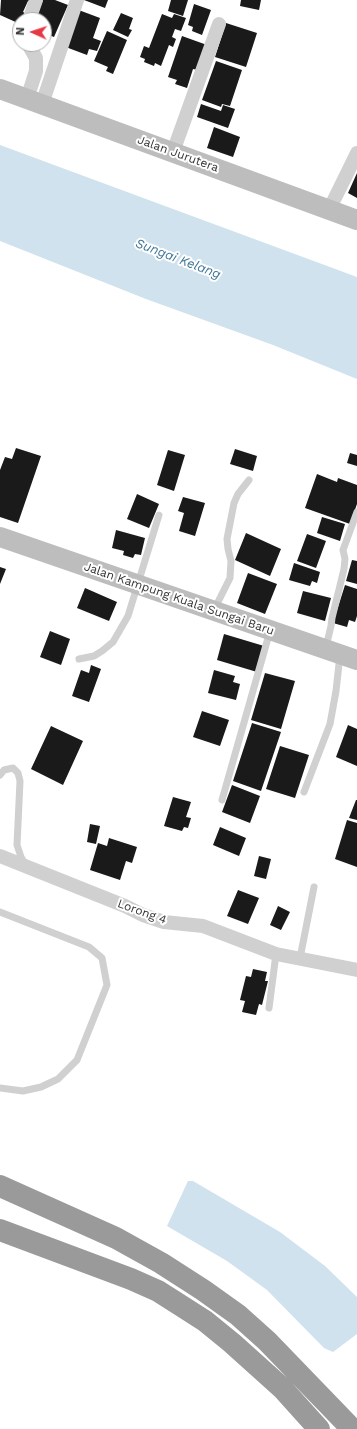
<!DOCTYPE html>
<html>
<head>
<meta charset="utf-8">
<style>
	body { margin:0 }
	#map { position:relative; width:357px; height:1429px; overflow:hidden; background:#fff; font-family:"Work Sans",sans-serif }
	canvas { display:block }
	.north { position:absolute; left:12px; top:12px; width:40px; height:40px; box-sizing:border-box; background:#fff; border:1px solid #adadad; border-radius:50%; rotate:273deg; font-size:11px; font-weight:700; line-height:16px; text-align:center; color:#333 }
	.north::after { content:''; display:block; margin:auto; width:14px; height:18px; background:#e63946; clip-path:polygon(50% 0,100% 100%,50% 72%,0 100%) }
</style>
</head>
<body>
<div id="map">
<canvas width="357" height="1429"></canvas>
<div class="north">N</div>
</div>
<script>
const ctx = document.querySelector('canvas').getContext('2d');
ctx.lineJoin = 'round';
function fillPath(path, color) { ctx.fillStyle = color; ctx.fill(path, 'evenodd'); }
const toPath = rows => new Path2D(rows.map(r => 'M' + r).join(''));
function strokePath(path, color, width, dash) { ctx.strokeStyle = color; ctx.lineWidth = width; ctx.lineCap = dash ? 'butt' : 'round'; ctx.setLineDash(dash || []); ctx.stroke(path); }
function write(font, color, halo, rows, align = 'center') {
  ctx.font = font + ' "Work Sans",sans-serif'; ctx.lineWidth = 4; ctx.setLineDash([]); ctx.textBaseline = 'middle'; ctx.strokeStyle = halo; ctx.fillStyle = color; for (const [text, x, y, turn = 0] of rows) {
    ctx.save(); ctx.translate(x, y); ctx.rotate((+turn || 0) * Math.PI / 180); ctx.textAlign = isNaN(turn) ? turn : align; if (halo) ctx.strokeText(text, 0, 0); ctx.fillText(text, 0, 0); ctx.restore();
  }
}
const water = toPath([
	[0,145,357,277,357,379,273,345,146,299,0,241],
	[188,1181,193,1181,280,1232,325,1266,357,1297,357,1334,333,1352,324,1348,267,1290,227,1261,167,1226]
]);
const building = toPath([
	[1,0,34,0,33,4,28,1,23,12,29,15,26,20,20,20,20,24,0,15],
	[43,0,55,0,68,5,54,37,44,33,44,20,35,20],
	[84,0,108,0,105,8],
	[171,0,188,0,183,16,168,11],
	[241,0,261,0,259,10,240,6],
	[194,4,211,10,202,35,192,31,193,27,188,25],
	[76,9,100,18,93,38,101,41,97,51,89,49,87,55,63,46],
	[121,13,133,18,129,29,132,30,128,37,113,30],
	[162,14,172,18,174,14,186,18,181,31,175,29,172,37,176,39,173,47,169,45,161,66,155,63,154,66,144,62,145,59,140,57,144,46,149,48],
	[226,23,257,33,246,67,215,57],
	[107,31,127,40,113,74,106,71,108,67,94,61],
	[182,36,207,45,198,70,193,69,187,88,175,84,177,80,168,77],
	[216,61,242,70,230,106,222,104,221,107,202,100],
	[201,104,221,111,223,105,235,109,228,128,197,117],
	[214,127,240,137,233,157,207,148],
	[357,173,357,198,348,193],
	[16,448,41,456,18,523,0,517,0,470,5,457,12,459],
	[235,449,257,456,253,471,230,464],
	[168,450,185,455,174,491,157,485],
	[350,453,357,455,357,466,347,463],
	[317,474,337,482,338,478,357,485,357,504,350,524,305,508],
	[137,494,159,504,149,528,127,519],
	[183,497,205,503,195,536,179,531,184,513,178,511],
	[322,517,345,524,340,541,317,533],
	[116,530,145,538,141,555,135,554,133,558,123,555,124,551,112,548],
	[246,533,281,549,270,576,235,560],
	[307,534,326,541,316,568,297,561],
	[352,560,357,561,357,584,346,581],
	[294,563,320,572,317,583,312,581,310,586,289,580],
	[0,567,6,569,0,584],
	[248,573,277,584,265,614,237,603],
	[345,585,357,589,357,616,355,622,349,620,347,627,333,623],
	[85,588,117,602,109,621,77,608],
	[303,591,331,598,325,621,297,613],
	[50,631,70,639,61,665,40,657],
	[224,634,264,646,257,672,217,660],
	[91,665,101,669,89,702,72,696,81,670,89,673],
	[214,670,235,676,233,682,240,684,236,700,208,693],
	[265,673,295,681,281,729,251,720],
	[202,711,229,720,220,746,193,737],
	[252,723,281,732,261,791,233,781],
	[348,725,357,729,357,766,336,757],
	[51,726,83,741,63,785,31,769],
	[280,746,309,755,295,798,266,789],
	[232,785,260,796,250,823,222,812],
	[173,797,191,802,186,817,191,818,188,828,184,827,182,831,164,826],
	[356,800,357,800,357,820,349,818],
	[347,820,357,823,357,867,335,859],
	[90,824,100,826,96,844,87,842],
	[220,827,246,838,239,856,213,845],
	[109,838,137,847,132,863,126,861,120,880,90,870,98,843,107,846],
	[259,856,271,859,266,879,254,876],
	[238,890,259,898,248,924,227,916],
	[278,906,290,912,281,930,270,925],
	[253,969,267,972,265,981,268,981,262,1005,259,1004,256,1015,242,1012,245,1001,240,1000,246,976,251,977]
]);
const lane = toPath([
	[214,610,230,578,231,561,228,549,227,539,234,503,238,494,249,480],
	[326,647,331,626,332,618,344,569,345,559,343,550,357,512],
	[79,659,94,656,102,651,113,642,128,616,159,515],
	[0,775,4,770,13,768,18,773,20,781,17,845,21,857,25,864],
	[304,792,330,724,336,691,340,655],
	[222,800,270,631],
	[0,912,89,947,102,958,107,985,77,1060,58,1079,41,1087,23,1091,0,1088],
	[300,958,314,887],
	[269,1008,276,954]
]);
const street = toPath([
	[29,20,36,0],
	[27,99,36,71,36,58,28,44],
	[42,104,77,0],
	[173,152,219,24],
	[329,210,357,153],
	[0,856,125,906,143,915,164,922,203,926,276,954,357,970]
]);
const secondary = toPath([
	[0,89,357,220],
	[0,537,357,660]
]);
const highway = toPath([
	[0,1186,116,1238,161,1263,203,1290,238,1315,267,1341,352,1429],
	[0,1230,131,1279,158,1291,180,1305,205,1321,232,1343,282,1388,319,1429]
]);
const streetNames = [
	["Jalan Jurutera",178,154,20],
	["Jalan Kampung Kuala Sungai Baru",179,599,19],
	["Lorong 4",142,912,20]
];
const waterNames = [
	["Sungai Kelang",178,259,21]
];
fillPath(water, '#cfe2ee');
fillPath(building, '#1a1a1a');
strokePath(lane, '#d0d0d0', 7);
strokePath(street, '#d0d0d0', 14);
strokePath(secondary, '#bdbdbd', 20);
strokePath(highway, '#9a9a9a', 22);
write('12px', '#333', '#fff', streetNames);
write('italic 13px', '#3f7597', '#fff', waterNames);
</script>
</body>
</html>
